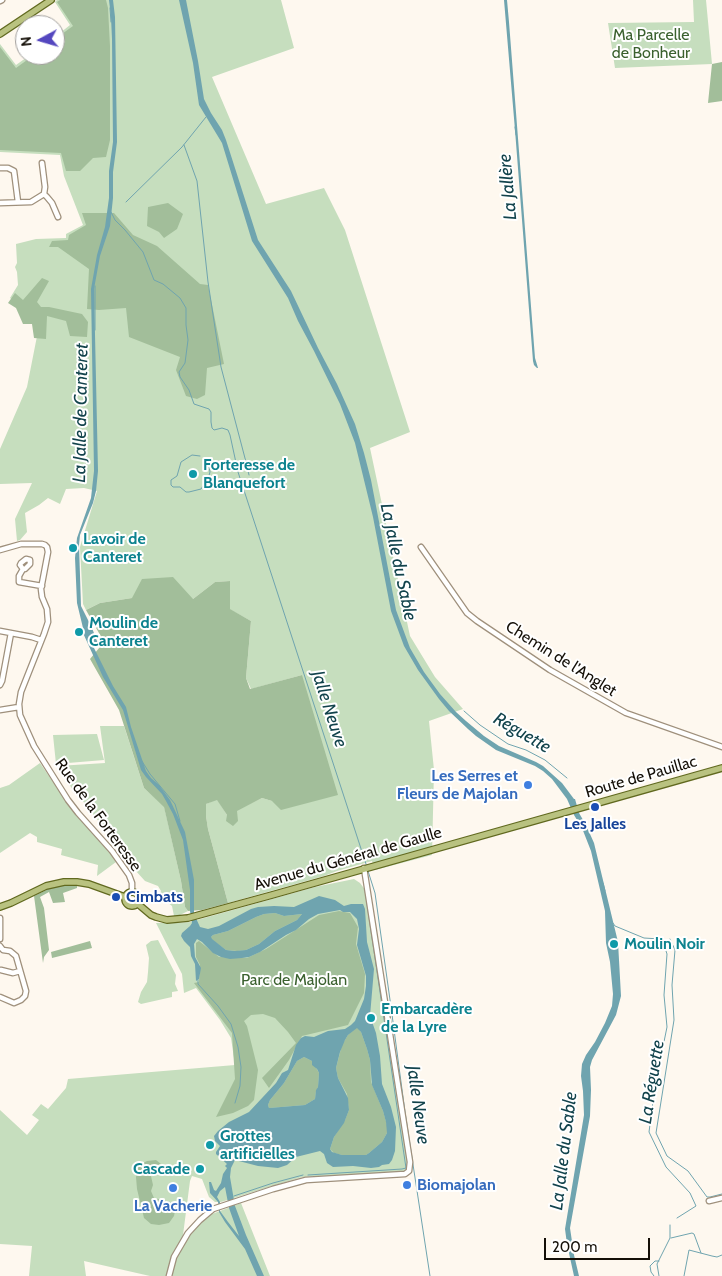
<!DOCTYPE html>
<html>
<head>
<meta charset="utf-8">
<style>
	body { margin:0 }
	#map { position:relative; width:722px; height:1276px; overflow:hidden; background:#fef8ef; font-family:Cabin,sans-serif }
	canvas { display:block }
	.north { position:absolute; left:15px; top:15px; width:50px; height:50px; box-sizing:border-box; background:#fff; border:1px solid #a19f9c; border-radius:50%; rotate:264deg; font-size:14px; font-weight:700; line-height:20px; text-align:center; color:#140f07 }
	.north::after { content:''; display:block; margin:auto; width:18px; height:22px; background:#5447bf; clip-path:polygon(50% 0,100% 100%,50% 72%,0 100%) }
	.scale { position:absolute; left:544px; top:1238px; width:106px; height:22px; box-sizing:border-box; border:2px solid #140f07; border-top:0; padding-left:6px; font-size:15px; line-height:18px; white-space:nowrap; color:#140f07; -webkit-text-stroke:4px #fff; paint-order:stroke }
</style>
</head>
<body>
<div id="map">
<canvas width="722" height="1276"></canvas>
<div class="north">N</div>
<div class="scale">200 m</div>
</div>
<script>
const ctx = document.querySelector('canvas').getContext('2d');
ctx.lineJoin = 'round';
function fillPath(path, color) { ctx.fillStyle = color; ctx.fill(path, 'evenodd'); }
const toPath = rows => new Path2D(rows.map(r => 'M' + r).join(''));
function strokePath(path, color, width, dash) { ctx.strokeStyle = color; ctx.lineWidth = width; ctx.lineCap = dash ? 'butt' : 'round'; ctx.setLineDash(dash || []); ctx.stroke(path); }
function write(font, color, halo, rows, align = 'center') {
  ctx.font = font + ' Cabin,sans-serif'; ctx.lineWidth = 4; ctx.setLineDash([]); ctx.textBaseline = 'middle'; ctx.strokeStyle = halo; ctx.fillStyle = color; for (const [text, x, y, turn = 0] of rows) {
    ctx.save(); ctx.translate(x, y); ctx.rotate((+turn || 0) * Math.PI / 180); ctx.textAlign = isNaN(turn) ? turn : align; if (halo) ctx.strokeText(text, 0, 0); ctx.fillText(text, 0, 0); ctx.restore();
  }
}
const green = toPath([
	[57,0,281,0,294,48,212,77,266,204,324,188,345,230,410,432,370,448,410,636,435,677,463,709,429,721,434,770,432,855,375,870,372,861,337,871,324,876,228,903,208,829,206,816,206,804,217,799,227,815,262,798,272,801,302,675,251,689,246,678,251,621,229,609,230,581,215,582,193,599,132,598,100,603,86,610,83,604,80,547,97,491,84,488,66,489,60,504,48,498,39,505,25,513,27,532,20,540,17,541,15,519,32,483,0,484,0,449,27,387,39,326,10,298,18,285,17,272,15,267,17,263,16,244,36,239,66,238,66,234,83,225,64,176,60,155,0,152,0,44,16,65,30,55,55,55,55,37,70,25,55,2],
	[693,0,706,0,712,64,615,68,608,23,694,22],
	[100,726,124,726,144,788,164,806,181,881,185,907,188,911,180,915,174,916,172,906,159,896,161,891,158,886,145,881,135,870,125,855,82,800,74,792,58,766,105,763],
	[97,734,104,760,56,764,53,735],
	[40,763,75,814,109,851,116,862,97,876,98,865,61,855,62,849,37,842,37,837,30,833,0,853,0,788,9,785],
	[354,879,360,883,366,891,408,1162,407,1170,403,1172,302,1177,272,1186,221,1202,215,1202,209,1197,202,1179,192,1176,190,1181,183,1235,189,1236,202,1222,212,1214,241,1203,270,1276,150,1276,84,1261,86,1276,29,1276,32,1246,0,1244,0,1110,27,1135,39,1120,32,1115,41,1104,48,1109,66,1088,68,1079,235,1065,231,1038,220,1020,196,988,184,993,182,974,156,923,173,923,191,922,196,919,197,920,315,887],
	[158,940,176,975,175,984,178,991,172,992,172,997,141,1004,138,1002,141,992,147,982,148,972,149,958,146,945,151,941]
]);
const forest = toPath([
	[60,0,106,0,108,8,110,46,110,140,106,157,93,158,80,171,66,171,61,153,0,150,0,47,16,68,34,55,55,55,55,39,73,26,57,2],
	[722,62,722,101,708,103,712,64],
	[168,203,183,214,177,229,164,238,159,232,147,226,148,207],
	[82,213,114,213,133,235,157,246,200,284,208,285,224,364,207,368,205,395,197,399,186,396,176,370,180,357,129,337,126,308,99,310,87,309,89,269,58,247,49,247,52,241,68,240,69,235,86,225],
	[42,278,49,281,37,302,41,307,49,307,82,314,88,322,87,337,70,336,66,321,47,316,46,339,34,338,32,324,23,324,16,308,8,303,15,293,23,300],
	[173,577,193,599,215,582,230,581,230,609,251,621,246,678,250,689,302,675,338,795,281,810,272,801,262,798,237,811,238,821,233,826,226,821,227,815,217,800,206,804,206,816,208,829,228,903,202,910,188,911,185,907,181,881,164,807,144,788,119,710,90,659,104,642,86,610,100,603,132,598,142,579],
	[65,885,77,885,77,888,63,893,65,902,53,903,49,892,40,897,44,908,49,950,44,957,43,963,34,896,52,887],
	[339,911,350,913,358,927,356,944,365,974,364,993,348,1025,302,1036,289,1060,269,1088,262,1078,296,1043,288,1032,275,1018,263,1014,251,1015,244,1021,247,1026,258,1070,254,1100,248,1106,233,1113,216,1117,235,1079,232,1033,194,983,199,982,200,965,196,957,196,943,199,941,219,957,247,958,266,949,319,915],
	[275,913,284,916,302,914,297,920,275,931,259,944,246,950,237,951,226,950,211,939,211,937,213,935,228,931,256,917,264,914],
	[90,941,92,948,52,958,51,952],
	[356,1028,358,1028,361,1032,367,1049,370,1060,371,1082,383,1111,387,1125,387,1133,382,1142,369,1153,366,1155,342,1155,334,1153,330,1149,334,1137,345,1120,349,1110,347,1094,338,1078,336,1068,342,1045,348,1035],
	[304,1057,312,1061,319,1073,318,1087,316,1091,315,1099,305,1105,269,1108,268,1105,270,1100,284,1083,297,1061],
	[156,1160,161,1164,153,1167,151,1176,153,1185,151,1191,154,1198,170,1202,176,1206,174,1216,169,1223,159,1225,151,1224,144,1218,137,1189,136,1177,139,1165,147,1161]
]);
const water = toPath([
	[109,0,113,0,115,17,117,142,113,172,113,198,110,226,100,256,94,289,98,471,96,491,93,503,80,535,79,545,81,606,92,628,97,641,98,643,94,648,113,686,126,707,131,727,146,771,151,778,159,785,170,800,185,832,194,880,194,914,200,927,208,929,219,926,251,909,258,907,274,906,294,907,319,896,335,900,344,906,351,904,363,904,365,909,367,942,374,969,370,1016,376,1033,380,1056,382,1084,391,1107,396,1127,395,1151,392,1160,389,1164,382,1165,379,1167,371,1168,353,1166,333,1167,327,1163,324,1154,320,1151,296,1157,287,1165,278,1168,258,1166,235,1160,231,1168,230,1177,235,1206,246,1235,264,1276,257,1276,245,1249,225,1222,219,1212,218,1202,210,1193,209,1182,211,1182,214,1190,216,1191,221,1183,223,1174,227,1168,225,1166,227,1164,216,1154,216,1152,220,1146,215,1141,214,1136,218,1131,229,1122,249,1112,276,1083,282,1073,288,1070,296,1045,301,1038,305,1036,314,1037,328,1031,345,1029,351,1025,355,1021,364,999,366,986,366,976,357,945,359,929,357,919,350,912,343,912,340,910,318,914,309,919,296,930,286,935,260,952,249,957,242,958,230,959,221,957,213,953,202,942,197,939,194,944,195,957,201,968,199,979,196,981,195,964,191,956,190,947,184,941,181,936,182,933,190,926,192,923,190,911,190,890,183,840,173,814,166,801,162,794,146,777,141,770,123,710,103,677,83,633,83,628,77,603,75,558,77,538,91,498,94,471,91,289,97,255,105,227,109,198,109,171,113,142,112,39,111,17],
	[275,913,284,916,302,914,297,920,275,931,259,944,246,950,235,951,226,950,212,939,211,937,213,935,228,931,256,917,264,914],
	[357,1028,361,1032,367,1049,370,1060,372,1085,383,1111,386,1122,387,1133,382,1142,369,1153,366,1155,342,1155,332,1152,330,1149,334,1137,344,1123,349,1110,348,1098,338,1078,336,1068,340,1052,345,1040,348,1035],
	[304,1057,312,1061,312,1065,317,1069,319,1073,318,1087,316,1090,315,1099,305,1105,269,1108,268,1105,270,1100,284,1083,297,1061],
	[225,1187,229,1208,239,1236,228,1222,220,1211,220,1202,217,1197,220,1191],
	[179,0,186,0,198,61,204,99,211,113,222,130,226,140,258,240,291,291,318,348,337,384,355,424,364,453,371,480,396,610,410,648,424,672,440,694,456,712,466,721,484,736,499,746,536,762,543,766,562,783,574,799,575,799,579,813,586,825,594,843,618,942,621,996,616,1015,592,1060,590,1067,591,1090,590,1116,570,1228,574,1255,579,1276,574,1276,567,1244,565,1229,584,1115,583,1091,581,1076,582,1064,586,1055,595,1042,605,1023,612,1006,613,994,610,962,606,943,605,911,591,851,582,828,574,815,567,799,552,779,543,771,535,766,496,750,476,736,468,729,449,711,439,699,418,670,404,646,391,611,373,517,355,443,340,404,314,351,298,321,288,298,252,241,222,143,199,105,193,63],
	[504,0,507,0,509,22,535,358,538,368,537,368,534,365,533,361,515,130]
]);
const stream = toPath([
	[110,8,111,22],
	[515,127,516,135],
	[184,145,197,181,208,282,221,367,246,462],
	[126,202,182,147,206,117],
	[111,212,115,220,125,230,143,252,154,280,163,284,180,298,186,308,186,325,188,340,185,363,179,372,180,377,189,390,194,404,209,409,211,412,211,422,212,428,214,430,222,428,228,430,230,435,238,472,367,867],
	[95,286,95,330],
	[200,456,192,455,181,462,177,476,171,480,171,485,173,487,180,487,186,492,189,492,201,489,208,479,210,472,209,466,204,458],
	[247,467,249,475],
	[464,711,480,725,508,744,526,750,545,760,567,778],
	[140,758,150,774,175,804,180,821],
	[368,871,375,893,391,1007,405,1112,430,1276],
	[603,883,605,891],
	[613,923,615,926,644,938,660,939,665,948,667,954,664,995,667,1027,655,1086,649,1132,666,1167,690,1193,696,1206,677,1218],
	[670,939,675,950,672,985,674,1020,656,1133,667,1156,688,1171,707,1197,710,1197,722,1194],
	[198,980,198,984,218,1006,231,1024,238,1047,241,1067,240,1086,235,1103],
	[308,1175,402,1169,406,1168,365,890],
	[234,1196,273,1183,303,1175],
	[671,1238,692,1233,694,1234,701,1253],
	[654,1276,651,1272,650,1266,655,1261,659,1261],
	[659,1276,657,1264,670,1238,670,1225],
	[684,1276,689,1250,712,1256,717,1257,722,1255]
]);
const minor = toPath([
	[0,1,2,0],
	[42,163,45,187,44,194],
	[0,168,8,168,14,171,18,202],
	[0,203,31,202,44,194,47,197,52,203,58,217],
	[421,547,467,613,477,621,550,670,626,713,722,747],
	[0,550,21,544,42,544,45,545,47,547,48,552,41,589,42,597,47,609,48,622,44,634,21,692,19,704,20,715,34,746,68,800,78,813,112,851,129,875,132,883,132,892],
	[23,569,20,565,21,563,26,559,30,560,30,564,25,569,23,569,19,576,19,582,42,586],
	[0,631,32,637,41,640],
	[0,685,2,681,11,633],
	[0,710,19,707],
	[0,918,0,939],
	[0,946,3,950,10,951,16,956,26,991,25,996,21,1000,14,1003,0,997],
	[1,970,13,973,20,971],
	[709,1201,722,1198],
	[169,1276,174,1257,188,1233,200,1220,213,1209,273,1189,306,1180,405,1174,409,1171,410,1162,364,868]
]);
const major = toPath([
	[0,34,51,0],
	'125 899a7 7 0 1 1 14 0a7 7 0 1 1-14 0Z',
	[138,904,151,915,156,917,167,920,188,918,272,895,722,768],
	[0,907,11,903,46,886,64,882,77,882,89,884,125,897]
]);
const markers = [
	[193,474,5,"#0f9aa8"],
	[73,548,5,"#0f9aa8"],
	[79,632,5,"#0f9aa8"],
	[528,785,5,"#3f7fe0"],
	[595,807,5,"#1a4fb4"],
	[116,897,5,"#1a4fb4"],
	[614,944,5,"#0f9aa8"],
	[371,1018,5,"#0f9aa8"],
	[210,1145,5,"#0f9aa8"],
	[200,1169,5,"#0f9aa8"],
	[407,1185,5,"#3f7fe0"],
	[173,1188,5,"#3f7fe0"]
];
const parkNames = [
	["Ma Parcelle",651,35],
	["de Bonheur",651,53],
	["Parc de Majolan",294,980]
];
const cultureNames = [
	["Forteresse de",203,465],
	["Blanquefort",203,483],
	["Lavoir de",83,539],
	["Canteret",83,557],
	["Moulin de",89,623],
	["Canteret",89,641],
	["Moulin Noir",624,944],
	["Embarcadère",381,1009],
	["de la Lyre",381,1027],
	["Grottes",220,1136],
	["artificielles",220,1154],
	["Cascade",190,1169,"right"]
];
const streetNames = [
	["Chemin de l'Anglet",561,659,32],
	["Route de Pauillac",641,777,-16],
	["Rue de la Forteresse",98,815,54],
	["Avenue du Général de Gaulle",348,859,-16]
];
const shopNames = [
	["Les Serres et",518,776],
	["Fleurs de Majolan",518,794],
	["Biomajolan",417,1185,"left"],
	["La Vacherie",173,1206,"center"]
];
const transitNames = [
	["Les Jalles",595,824],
	["Cimbats",126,897,"left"]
];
const waterNames = [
	["La Jallère",508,187,-95],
	["La Jalle de Canteret",81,413,-89],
	["La Jalle du Sable",398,562,78],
	["Jalle Neuve",329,709,72],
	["Réguette",522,733,30],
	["La Réguette",652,1082,-81],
	["Jalle Neuve",418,1105,82],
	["La Jalle du Sable",564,1151,-83]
];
fillPath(green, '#c6debe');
fillPath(forest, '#a2be9a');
fillPath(water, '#6fa4af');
strokePath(stream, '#6fa4af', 1);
strokePath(minor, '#9f907c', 7);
strokePath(major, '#61691f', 8);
strokePath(minor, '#fff', 4.5);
strokePath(major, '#b9c280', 5.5);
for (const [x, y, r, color] of markers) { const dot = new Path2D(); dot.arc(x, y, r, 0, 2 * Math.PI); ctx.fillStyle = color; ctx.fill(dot); strokePath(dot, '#fff', 2); }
write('16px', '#3b612f', '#fff', parkNames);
write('bold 16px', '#0d838f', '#fff', cultureNames, 'left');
write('16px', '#140f07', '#fff', streetNames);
write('bold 16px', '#366cbe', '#fff', shopNames, 'right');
write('bold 16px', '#164399', '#fff', transitNames);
write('italic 18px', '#12434c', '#fff', waterNames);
</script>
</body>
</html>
